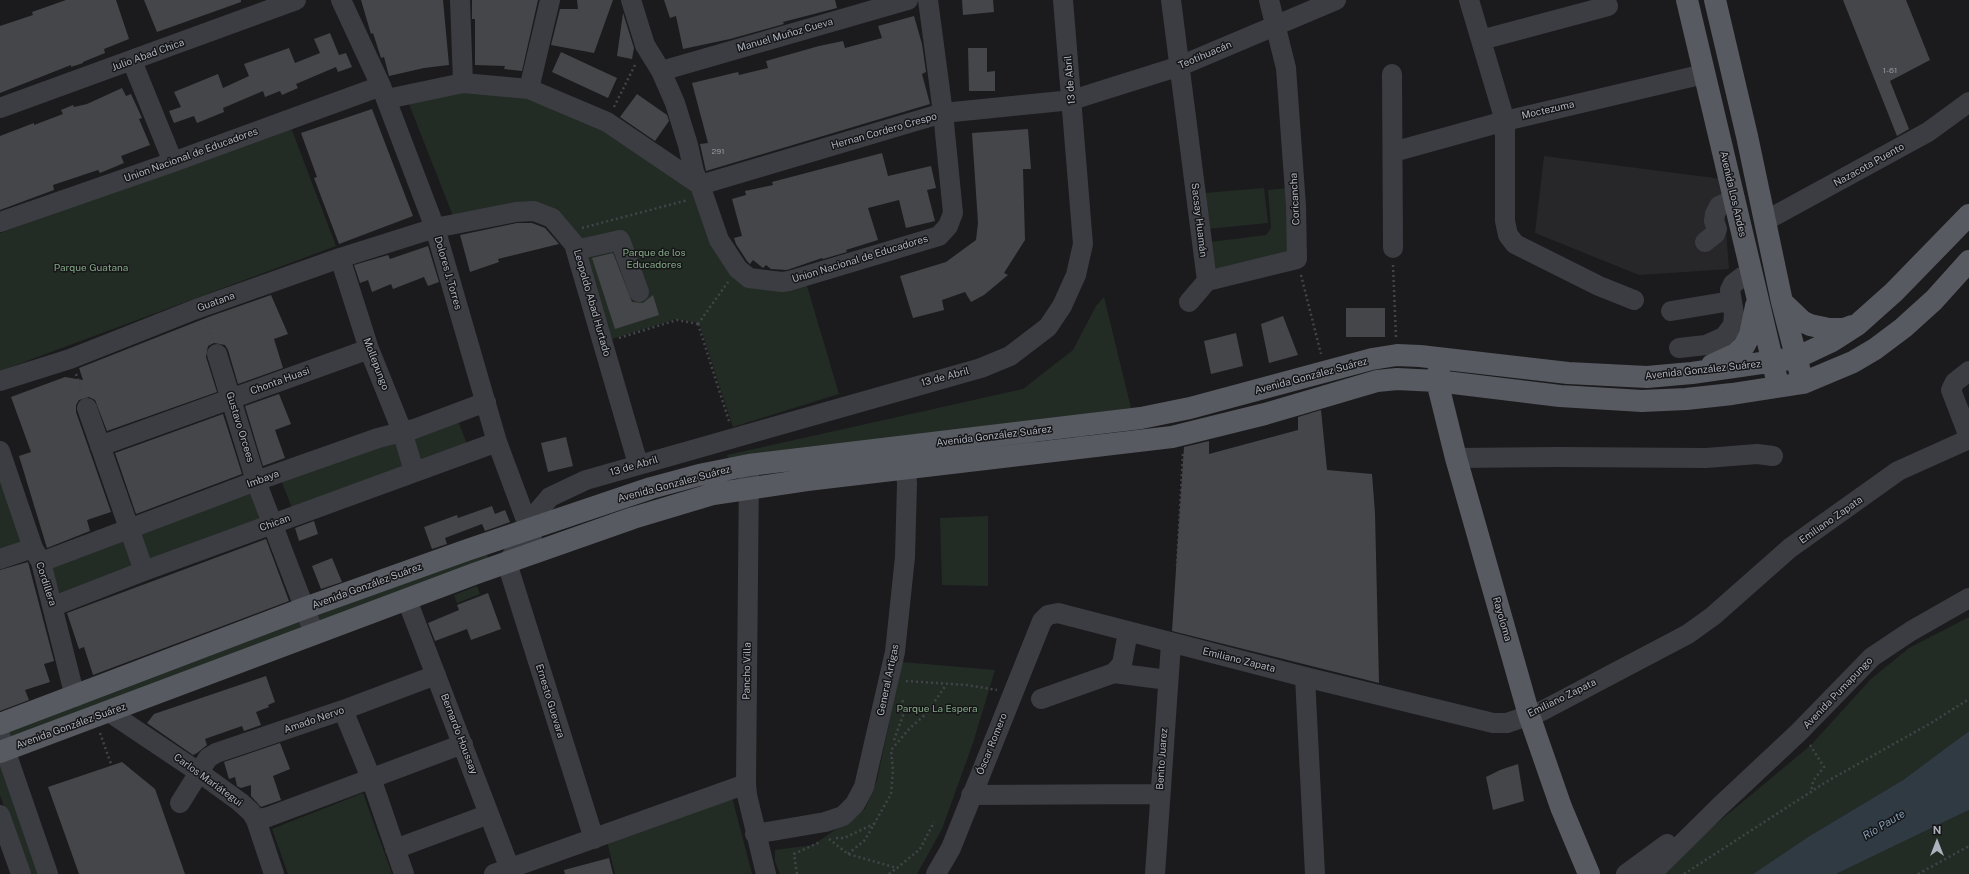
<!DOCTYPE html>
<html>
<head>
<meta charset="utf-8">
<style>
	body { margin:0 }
	#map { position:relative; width:1969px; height:874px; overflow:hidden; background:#1b1b1d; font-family:"Public Sans",sans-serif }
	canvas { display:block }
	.north { position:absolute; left:1917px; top:822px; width:40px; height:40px; -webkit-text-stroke:3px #161618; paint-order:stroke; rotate:0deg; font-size:11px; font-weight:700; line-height:16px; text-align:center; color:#adb2bd }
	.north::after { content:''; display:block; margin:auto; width:14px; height:18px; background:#adb2bd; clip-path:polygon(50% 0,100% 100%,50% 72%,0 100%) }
</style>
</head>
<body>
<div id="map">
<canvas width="1969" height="874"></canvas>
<div class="north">N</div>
</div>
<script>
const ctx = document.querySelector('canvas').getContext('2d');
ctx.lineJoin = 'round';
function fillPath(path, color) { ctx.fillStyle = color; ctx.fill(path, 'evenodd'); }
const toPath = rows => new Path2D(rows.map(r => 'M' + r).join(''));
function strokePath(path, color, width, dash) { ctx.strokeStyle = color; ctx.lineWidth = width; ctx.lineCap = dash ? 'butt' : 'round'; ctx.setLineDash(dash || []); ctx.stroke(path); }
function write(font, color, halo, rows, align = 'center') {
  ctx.font = font + ' "Public Sans",sans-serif'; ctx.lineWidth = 3; ctx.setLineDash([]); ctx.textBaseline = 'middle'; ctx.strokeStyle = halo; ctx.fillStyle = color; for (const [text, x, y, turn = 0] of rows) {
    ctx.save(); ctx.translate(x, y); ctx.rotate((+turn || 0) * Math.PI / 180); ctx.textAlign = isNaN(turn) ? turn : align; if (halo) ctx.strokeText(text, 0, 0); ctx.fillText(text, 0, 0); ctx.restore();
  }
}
const built = toPath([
	[1544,156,1722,179,1729,269,1639,275,1535,233]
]);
const green = toPath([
	[454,91,502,92,577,111,691,185,736,271,805,279,839,394,733,427,699,323,676,319,612,339,554,212,453,216,409,104],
	[290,125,336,246,0,371,0,233],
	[1264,188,1268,223,1207,229,1204,193],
	[1287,188,1293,243,1286,252,1220,270,1215,267,1210,242,1266,235,1271,228,1268,190],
	[1104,297,1131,408,729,461,727,455,1023,389,1073,350,1096,306],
	[458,421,467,444,417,461,409,437],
	[396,438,405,468,292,508,281,480],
	[0,462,29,545,0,555],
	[254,486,267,521,147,565,135,529],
	[988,516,988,586,942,585,940,518],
	[125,539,136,568,60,596,50,567],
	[484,544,491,568,14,747,5,723],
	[477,586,480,594,457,603,454,595],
	[1969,617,1969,731,1903,780,1808,837,1753,874,1661,874,1692,844,1811,745,1871,679,1909,648],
	[902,662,995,670,973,743,942,829,917,874,780,874,775,861,775,850,813,845,865,809,877,780],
	[4,765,41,874,28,874,0,795,0,766],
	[363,793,392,874,288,874,272,829],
	[732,797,752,874,615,874,604,829],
	[1969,810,1969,874,1836,874]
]);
const water = toPath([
	[1969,731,1969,810,1836,874,1753,874,1808,837,1903,780]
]);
const building = toPath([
	[66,0,116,0,129,39,104,49,105,53,83,62,83,63,71,67,71,65,0,93,0,26,33,15,32,12],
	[144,0,241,0,241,2,157,32],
	[361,0,443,0,449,65,424,68,389,76,384,57,381,58,373,33,371,34],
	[472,0,538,0,522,71,504,69,505,66,475,65,475,19,472,19],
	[577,0,613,0,594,53,551,45,560,9,578,9],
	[664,0,835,0,837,8,783,22,784,24,730,39,683,49,676,16,670,18],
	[962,0,993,0,994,12,963,15],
	[1843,0,1906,0,1930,60,1890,81,1909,129,1897,136],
	[623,13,634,48,632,59,617,56],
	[914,16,922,44,926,72,922,74,930,104,706,171,700,144,708,143,692,83,738,72,739,75,768,68,766,61,819,46,843,41,845,48,882,38,878,26],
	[330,33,339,55,346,53,352,67,338,72,336,67,296,84,298,88,282,95,280,91,265,97,263,91,223,108,224,112,197,123,194,116,174,123,169,111,181,107,174,92,218,74,223,88,249,76,244,64,289,48,295,63,320,53,314,39],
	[968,48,987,48,987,72,995,71,995,91,969,91],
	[561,52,617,78,608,98,552,72],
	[122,88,126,96,131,94,142,118,139,119,150,145,121,156,124,163,100,173,98,170,53,185,54,190,0,210,0,136,34,123,34,125,63,114,61,110,73,105,74,107,87,104],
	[637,94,667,115,669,121,655,141,620,117],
	[372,109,413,216,339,244,314,178,317,177,301,133],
	[1028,129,1031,169,1023,169,1025,240,1004,273,1008,275,984,295,971,302,965,292,942,300,944,310,913,318,900,276,946,262,976,240,978,223,972,133],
	[882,153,888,176,931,166,936,188,927,190,935,221,906,228,899,200,868,208,878,240,846,250,847,252,823,259,822,258,787,270,771,269,766,265,763,268,753,260,750,264,747,261,736,244,734,238,742,236,732,199,746,195,745,191,773,185,772,182],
	[517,223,532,223,545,228,559,244,498,259,499,262,470,272,460,235],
	[428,246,439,282,428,286,424,277,393,289,391,284,372,292,368,280,360,283,354,265,388,255,390,259],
	[613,253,632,302,643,303,653,295,659,315,615,329,592,258],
	[271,295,288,334,274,339,283,368,238,384,228,350,225,345,214,343,208,346,206,357,217,392,107,431,95,400,89,397,79,400,76,405,76,412,111,512,87,520,90,531,47,548,19,456,31,452,11,397,65,377,83,380,79,368,211,316],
	[1346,308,1385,308,1385,337,1346,337],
	[1283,316,1298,355,1269,363,1261,324],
	[1236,333,1243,366,1211,374,1204,341],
	[279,394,291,424,275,430,285,458,263,466,245,406],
	[1321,410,1327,470,1372,474,1375,513,1379,683,1172,631,1184,447,1209,441,1209,454,1298,430,1298,417],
	[223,414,242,474,136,514,115,453],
	[566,437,573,466,548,472,541,443],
	[492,506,495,514,505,510,510,522,485,531,482,524,445,538,447,544,432,549,424,527,457,515,458,518],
	[314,521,318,534,299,541,295,528],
	[266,539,289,601,93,675,84,647,79,649,67,613],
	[332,558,342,582,321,589,312,566],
	[28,562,54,661,44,664,50,682,25,690,29,700,0,711,0,570],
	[488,593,501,629,471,640,467,629,435,641,428,623,459,610,457,605],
	[266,676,275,702,268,705,269,707,256,712,261,725,244,731,242,726,205,739,207,745,197,753,193,755,147,723,154,714],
	[280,743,290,769,273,776,281,800,261,807,251,796,251,785,241,788,237,786,235,777,229,779,224,762],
	[122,762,155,789,185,874,79,874,48,787],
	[1518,764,1524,801,1493,810,1486,777,1500,770],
	[609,858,613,874,565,874,564,870]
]);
const path = toPath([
	[614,107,636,63],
	[582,228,688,200],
	[1393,265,1396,338],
	[1301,275,1321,354],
	[207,323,212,339],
	[698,324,729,421],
	[698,324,728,282],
	[619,338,677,320,698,324],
	[76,374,82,392],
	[1177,566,1183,452],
	[906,681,967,685,997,690],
	[100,733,111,764],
	[894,740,905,710,902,699],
	[1810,745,1824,767,1813,781,1811,793],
	[836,838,844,838,874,824],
	[829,839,848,854,897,868,920,849,934,822],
	[848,854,865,840,891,794,893,770,891,750,910,728,926,714,946,685],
	[797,874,794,854,820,842],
	[889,874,897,868],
	[1684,874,1826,782,1931,723,1969,699],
	[1918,874,1969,846]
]);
const minor = toPath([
	[341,0,381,86,435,228,497,442,532,536],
	[460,0,463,83],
	[631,0,645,45,661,71,675,103,688,145,694,172,700,185,943,113,1072,100,1180,66,1336,0],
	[1171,0,1207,281,1297,259,1296,206,1286,68,1269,0],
	[1469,0,1505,121,1505,221,1508,235,1515,244,1599,286,1634,300],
	[1481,40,1608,6],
	[132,61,173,162],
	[661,71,908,0],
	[1392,74,1393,248],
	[529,89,550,0],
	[387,99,463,83,529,89,607,122,700,185,719,240,738,269,749,278,782,282,789,281,939,236,948,226,953,213,943,113,928,0],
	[0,108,296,0],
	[1393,152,1505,121,1704,74],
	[1765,221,1928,132,1969,102],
	[0,222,173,162,381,86],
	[1705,242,1715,234,1717,229,1714,221,1715,214,1719,206,1735,199],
	[576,250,620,240,639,292],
	[340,258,369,349,402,431,414,471],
	[1189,302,1207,281],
	[1671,311,1731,301],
	[1679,348,1706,345,1724,337,1733,325,1734,314,1730,290,1733,284,1742,277,1752,273],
	[217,354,256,481,314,633],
	[1969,371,1955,382,1951,390,1969,437],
	[0,381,70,359,196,309,340,258,435,228,516,212,534,211,552,218,574,244,638,464],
	[87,408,144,571],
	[100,446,369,349],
	[0,451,33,548,41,562,75,697],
	[1456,458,1558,457,1706,458,1757,454,1773,456],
	[749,472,746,784,747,795,766,874],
	[0,559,33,548],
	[41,562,256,481,378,438,414,429,486,402],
	[407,600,510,869],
	[54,606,144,571,497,442],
	[1114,673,1168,680],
	[1305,677,1315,874],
	[1041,699,1114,673,1122,664,1128,632],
	[343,710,371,778,404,874],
	[109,712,200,773,240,802,251,812,256,820,274,874],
	[0,735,48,874],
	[971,795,1159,794],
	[180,803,208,758,216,753,343,710,436,675],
	[0,815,21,874],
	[256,820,268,817,463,744],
	[755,834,825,822,843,816,855,804,864,787,895,652,905,557,907,484,905,453],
	[594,839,507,563,530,529,539,510,550,497,586,480,981,368,1010,356,1048,327,1062,306,1076,275,1083,244,1063,0],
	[395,849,489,814],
	[494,874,746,784],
	[936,874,951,848,1042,621,1048,615,1058,613,1305,677,1493,723,1507,723,1542,711,1688,634,1713,616,1790,548,1898,471,1969,439],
	[1155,874,1171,644],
	[1626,874,1667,844],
	[1651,874,1720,806,1799,732,1872,657,1911,631,1969,598]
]);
const major = toPath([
	[1687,0,1776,376],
	[1715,0,1747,136,1782,302,1800,372],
	[1782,302,1802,321,1810,325,1829,329,1844,329,1852,326],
	[1712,365,1736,354,1744,346,1750,335,1756,306],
	[1439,368,1437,381,1456,458,1529,715,1561,807,1589,874],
	[0,724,305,608,467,550,651,488,699,475,749,465,1141,418,1190,408,1372,359,1397,355,1420,356,1568,373,1647,377,1692,373,1796,358,1832,341,1857,325,1894,292,1969,215],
	[0,752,474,574,633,518,713,494,807,480,1172,437,1265,414,1377,381,1397,379,1437,381,1560,396,1642,401,1686,399,1732,394,1803,383,1853,362,1875,349,1903,328,1934,300,1969,261]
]);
const numberNames = [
	["1-61",1890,71],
	["291",718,152]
];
const streetNames = [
	["Manuel Muñoz Cueva",785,35,-16],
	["Julio Abad Chica",148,55,-20],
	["Teotihuacán",1205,55,-23],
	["13 de Abril",1070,80,-95],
	["Moctezuma",1548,110,-13],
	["Hernan Cordero Crespo",884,131,-16],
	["Union Nacional de Educadores",191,155,-20],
	["Nazacota Puento",1869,165,-29],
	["Avenida Los Andes",1733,194,77],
	["Coricancha",1295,199,-93],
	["Sacsay Huamán",1199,220,83],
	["Union Nacional de Educadores",860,259,-17],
	["Dolores J. Torres",448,273,74],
	["Guatana",216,302,-20],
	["Leopoldo Abad Hurtado",592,303,74],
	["Mollepungo",376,364,69],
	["Avenida González Suárez",1703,370,-6],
	["Avenida González Suárez",1311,376,-15],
	["13 de Abril",945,377,-15],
	["Chonta Huasi",280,381,-20],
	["Gustavo Orcees",240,427,73],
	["Avenida González Suárez",994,436,-7],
	["13 de Abril",634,466,-16],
	["Imbaya",263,479,-20],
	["Avenida González Suárez",674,484,-15],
	["Emiliano Zapata",1831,520,-35],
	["Chican",275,523,-20],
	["Cordillera",46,584,72],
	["Avenida González Suárez",367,586,-20],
	["Rayoloma",1502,619,74],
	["Emiliano Zapata",1239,660,14],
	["Pancho Villa",747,671,-89],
	["General Artigas",888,680,-78],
	["Avenida Pumapungo",1838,693,-46],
	["Emiliano Zapata",1562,698,-26],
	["Ernesto Guevara",550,701,73],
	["Amado Nervo",314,720,-19],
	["Avenida González Suárez",71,726,-20],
	["Bernardo Houssay",459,734,69],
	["Óscar Romero",992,744,-68],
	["Benito Juarez",1162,759,-86],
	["Carlos Mariátegui",208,780,36]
];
const parkNames = [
	["Parque de los",654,253],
	["Educadores",654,265],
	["Parque Guatana",91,268],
	["Parque La Espera",937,709]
];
const waterNames = [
	["Río Paute",1884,825,-31]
];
fillPath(built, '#27272a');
fillPath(green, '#222c24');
fillPath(water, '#303a42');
fillPath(building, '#45464a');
strokePath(path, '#424449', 2.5, [2, 3]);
strokePath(minor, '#3c3d42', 20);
strokePath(major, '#575a61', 22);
write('8px', '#9397a0', null, numberNames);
write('10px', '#adb2bd', '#161618', streetNames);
write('10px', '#84a887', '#161618', parkNames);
write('italic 11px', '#849fb8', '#161618', waterNames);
</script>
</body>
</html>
